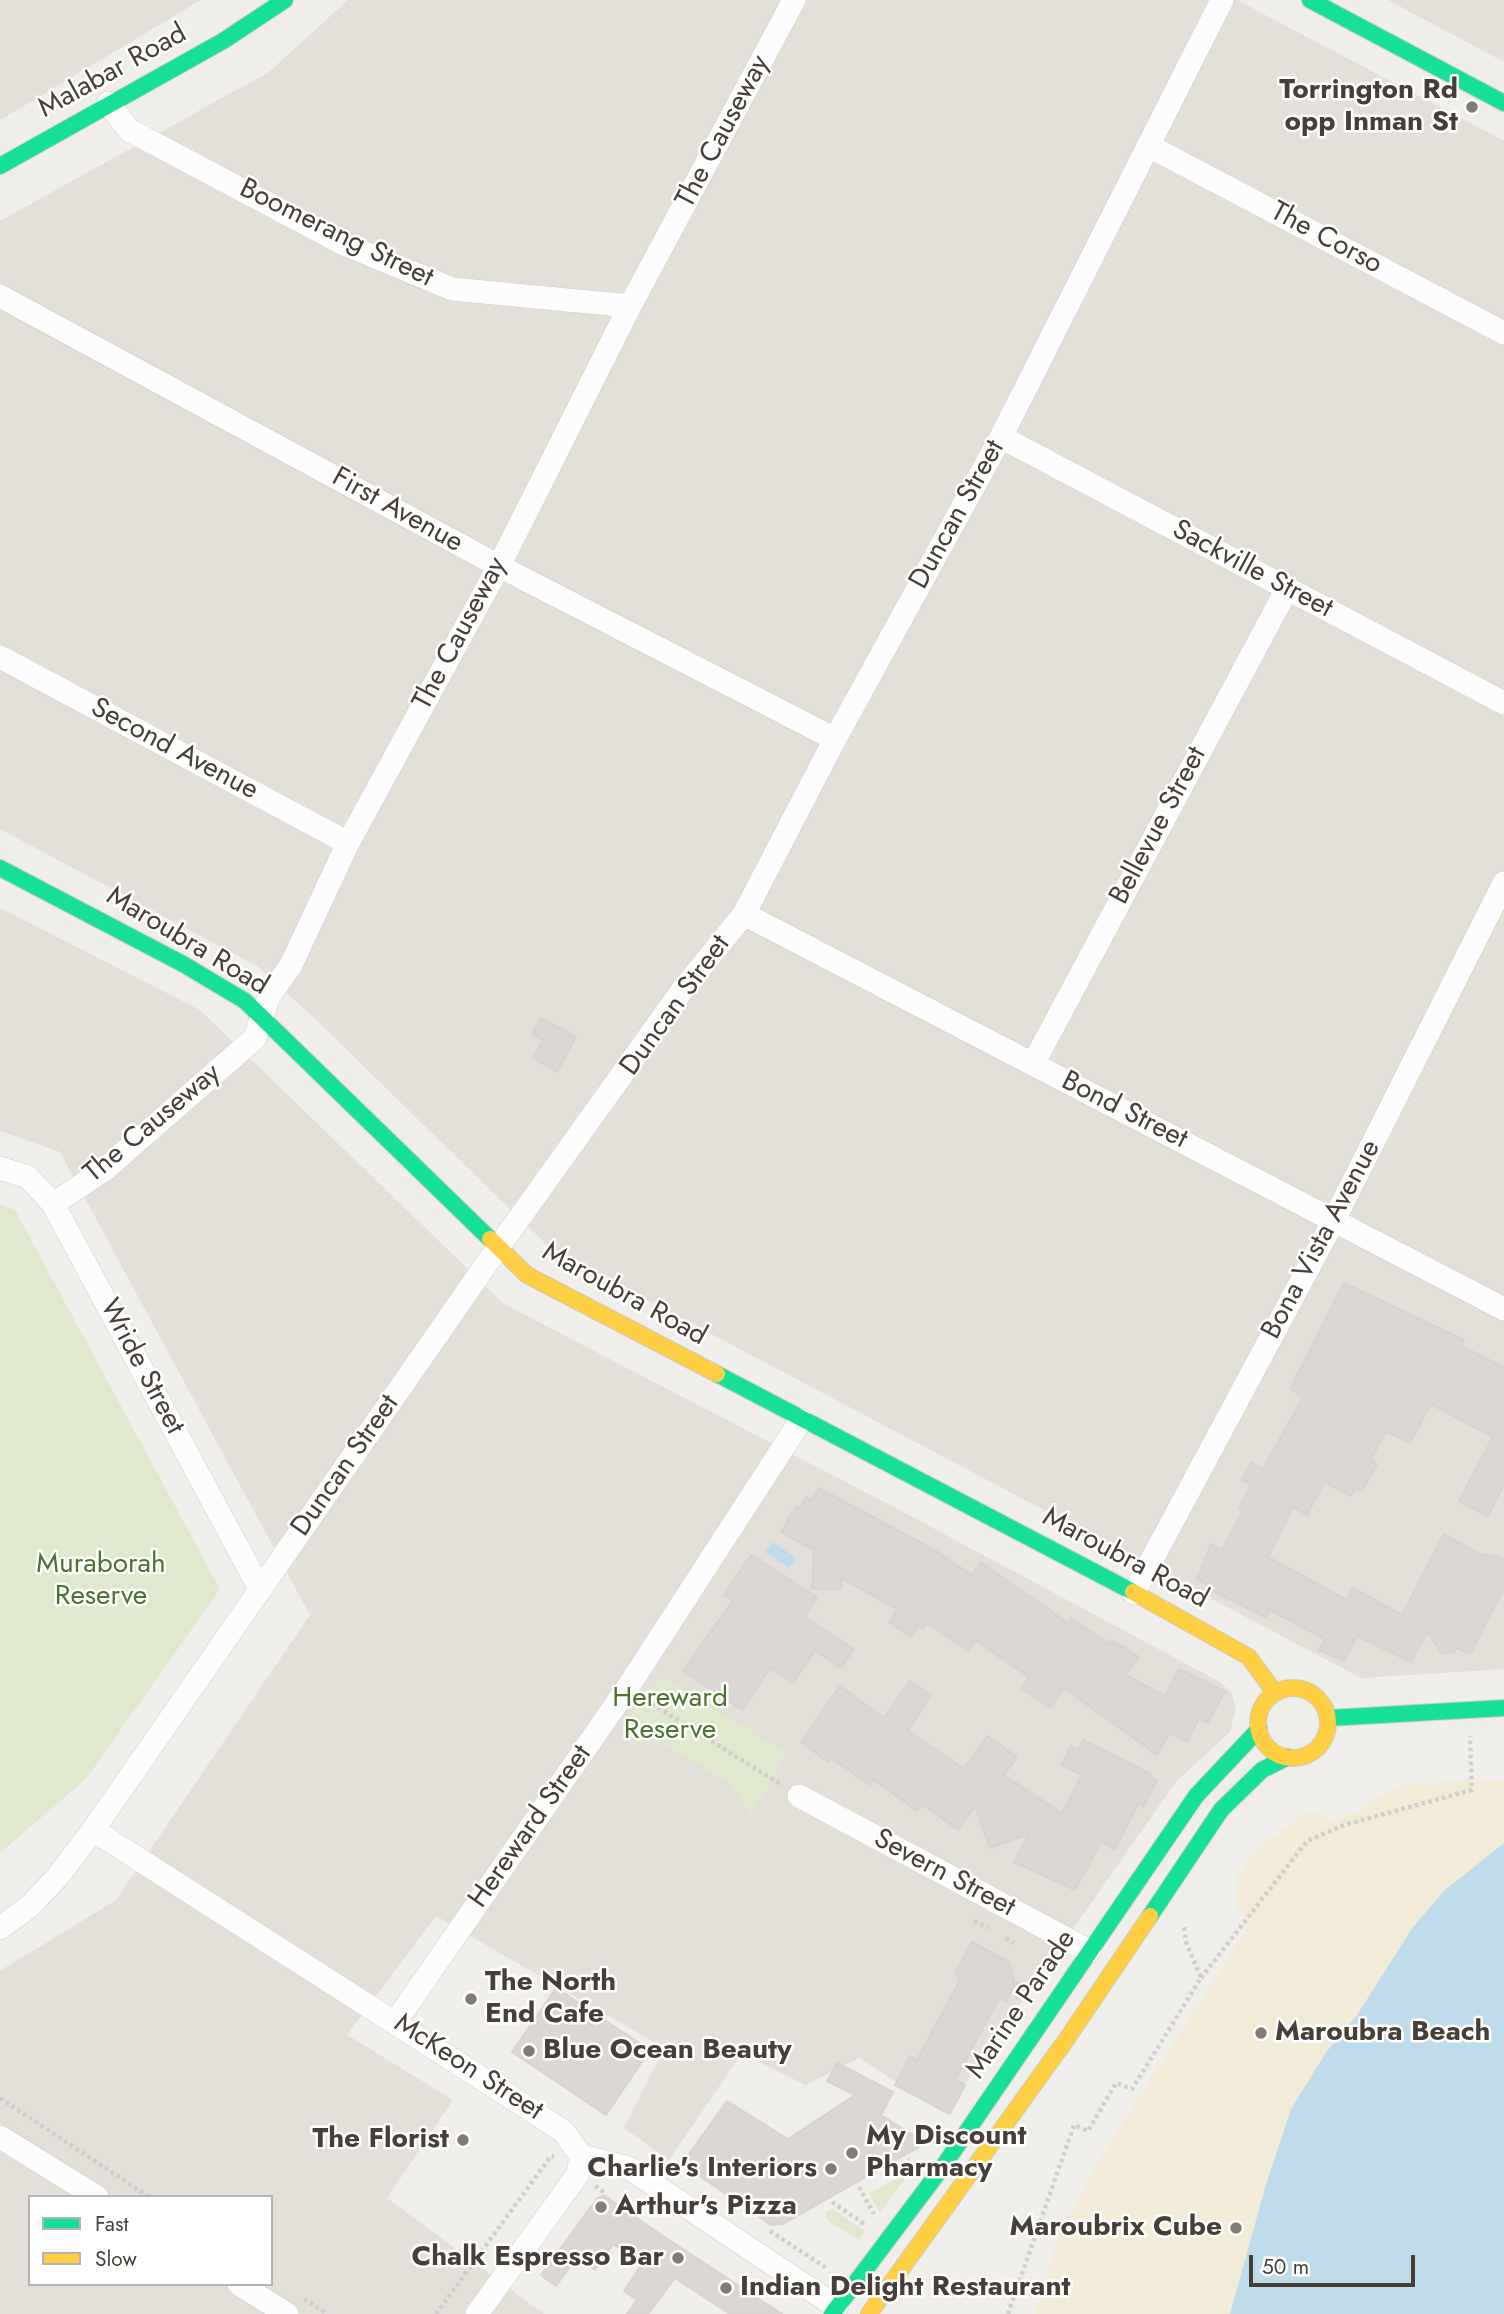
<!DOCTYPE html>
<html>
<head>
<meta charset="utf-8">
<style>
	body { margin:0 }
	#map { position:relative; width:1504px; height:2314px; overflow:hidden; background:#f0eeeb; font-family:Jost,sans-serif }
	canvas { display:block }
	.legend { position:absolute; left:28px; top:2195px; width:245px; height:91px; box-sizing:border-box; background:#fff; border:2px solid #b5b2af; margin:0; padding:9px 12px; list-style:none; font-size:21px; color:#463f37 }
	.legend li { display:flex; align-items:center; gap:14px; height:35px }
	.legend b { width:35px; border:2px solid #b5b2af }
	.scale { position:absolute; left:1249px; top:2255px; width:166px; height:32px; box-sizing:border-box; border:4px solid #463f37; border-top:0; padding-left:9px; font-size:21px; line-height:24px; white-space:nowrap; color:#463f37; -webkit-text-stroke:5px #fff; paint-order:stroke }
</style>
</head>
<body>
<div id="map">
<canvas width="1504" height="2314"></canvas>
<ul class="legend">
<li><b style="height:9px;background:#16e098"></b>Fast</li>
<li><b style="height:9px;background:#ffcf43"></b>Slow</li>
</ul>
<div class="scale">50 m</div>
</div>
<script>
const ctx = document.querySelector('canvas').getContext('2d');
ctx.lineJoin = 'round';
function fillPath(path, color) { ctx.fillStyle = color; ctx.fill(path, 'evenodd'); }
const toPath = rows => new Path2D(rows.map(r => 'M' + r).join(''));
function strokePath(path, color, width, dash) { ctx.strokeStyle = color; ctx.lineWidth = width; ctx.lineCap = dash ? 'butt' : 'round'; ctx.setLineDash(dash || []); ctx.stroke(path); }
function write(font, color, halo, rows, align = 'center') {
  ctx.font = font + ' Jost,sans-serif'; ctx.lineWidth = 5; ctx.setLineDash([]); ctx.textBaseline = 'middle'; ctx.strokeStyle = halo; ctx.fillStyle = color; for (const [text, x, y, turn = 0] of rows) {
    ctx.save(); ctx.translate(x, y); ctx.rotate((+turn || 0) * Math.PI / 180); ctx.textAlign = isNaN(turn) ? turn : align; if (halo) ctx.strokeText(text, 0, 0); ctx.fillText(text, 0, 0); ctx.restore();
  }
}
const residential = toPath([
	[0,0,201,0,0,120],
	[348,0,1237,0,1504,141,1504,1669,1361,1678,551,1249,310,1014,257,966,0,829,0,221,269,72],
	[1388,0,1504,0,1504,62],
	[0,908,200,1010,504,1304,892,1506,1218,1681,1231,1692,1236,1708,1230,1732,1176,1782,944,2113,859,2058,805,2085,742,2053,669,2160,624,2128,664,2048,436,1916,347,2035,453,2100,387,2198,544,2314,0,2314,0,1971,116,1900,310,1615,60,1152,0,1131],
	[30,2197,271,2197,271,2284,30,2284]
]);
const green = toPath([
	[0,1205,15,1210,220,1589,86,1779,0,1853],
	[663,1677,786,1752,752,1816,729,1783,627,1723,642,1697],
	[916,2164,880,2213,869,2193,904,2175,902,2171],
	[832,2209,865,2231,859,2240,828,2221,825,2213]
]);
const sand = toPath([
	[1486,1779,1504,1781,1504,1843,1445,1890,1413,1927,1357,2015,1327,2051,1246,2254,1230,2314,1035,2314,1060,2233,1092,2171,1249,1925,1236,1905,1237,1877,1256,1851,1305,1812,1328,1816,1336,1822,1401,1785]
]);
const water = toPath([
	[773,1542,796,1558,789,1568,765,1552],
	[1504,1843,1504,2314,1230,2314,1267,2181,1291,2109,1327,2051,1357,2015,1413,1927,1445,1890]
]);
const building = toPath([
	[541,1018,576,1037,557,1072,533,1058,543,1040,532,1034,541,1018],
	[1344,1283,1464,1340,1461,1346,1504,1367,1504,1484,1488,1516,1459,1501,1493,1437,1431,1404,1410,1443,1386,1431,1371,1459,1377,1464,1362,1491,1356,1488,1351,1496,1324,1482,1307,1515,1293,1507,1268,1557,1347,1600,1353,1588,1402,1615,1444,1534,1480,1554,1497,1556,1504,1560,1504,1588,1470,1654,1457,1648,1453,1653,1442,1653,1427,1632,1411,1662,1357,1636,1344,1661,1319,1650,1325,1639,1270,1610,1266,1617,1206,1588,1208,1585,1197,1579,1211,1544,1222,1550,1242,1512,1239,1509,1251,1485,1242,1480,1251,1463,1263,1469,1303,1397,1290,1389,1344,1283],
	[819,1488,938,1552,972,1575,981,1562,1068,1623,1071,1618,1110,1644,1112,1641,1126,1648,1139,1657,1126,1675,1165,1696,1179,1669,1225,1691,1208,1723,1199,1718,1187,1742,1170,1733,1157,1755,1064,1688,1050,1708,1021,1688,1029,1677,976,1641,968,1651,927,1623,923,1629,919,1626,911,1637,889,1622,897,1609,841,1578,841,1589,812,1589,814,1550,781,1532,796,1506,800,1508,806,1497,812,1500,819,1488],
	[751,1555,817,1597,805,1617,854,1649,841,1668,815,1651,793,1683,770,1668,742,1710,683,1671,733,1600,724,1595,751,1555],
	[910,1681,931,1695,908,1731,964,1769,987,1736,1017,1757,1004,1775,1062,1813,1082,1775,1062,1765,1071,1746,1078,1750,1083,1740,1151,1774,1150,1777,1157,1781,1143,1807,1138,1804,1115,1849,1101,1842,1075,1890,1014,1862,1029,1834,990,1848,975,1806,958,1830,922,1804,917,1811,874,1780,870,1785,831,1758,828,1762,801,1742,840,1686,884,1718,910,1681],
	[972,1942,1009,1962,1015,1984,1006,2002,999,1998,955,2080,965,2085,950,2114,895,2085,910,2056,917,2060,961,1978,955,1974,972,1942],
	[556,1988,650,2050,606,2115,512,2052,556,1988],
	[837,2063,893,2092,881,2115,926,2143,783,2224,771,2225,682,2164,727,2101,788,2139,855,2095,827,2081,837,2063],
	[605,2196,663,2236,782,2314,730,2314,675,2278,648,2314,627,2314,637,2300,624,2291,642,2264,613,2244,595,2270,577,2257,556,2286,541,2275,598,2197,605,2196]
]);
const path = toPath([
	[646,1700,783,1786],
	[974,1921,988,1928],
	[1006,1938,1013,1943],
	[1201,1978,1307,1841,1344,1825,1472,1790,1470,1736],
	[1018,1999,1019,1980],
	[0,2098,149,2197],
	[902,2164,910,2160],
	[595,2186,605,2193],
	[859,2187,874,2214],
	[832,2202,866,2225],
	[770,2231,828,2269],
	[304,2299,327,2314],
	[436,2314,551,2156,554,2157],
	[1008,2314,1074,2125,1088,2131,1116,2083,1132,2089,1201,1978,1186,1942,1184,1927]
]);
const street = toPath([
	[108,103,129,130,344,244,452,289,630,306],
	[1149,146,1504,333],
	[0,296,499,566,835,739],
	[1001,437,1504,703],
	[0,657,348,843],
	[744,914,1504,1309],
	[1033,1064,1287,589],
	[0,1168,28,1177,53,1204,260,1589],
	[53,1204,104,1170,255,1038,269,996,291,965,348,843,499,566,630,306,794,0],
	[1134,1593,1334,1220,1504,883],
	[799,1796,1089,1951],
	[93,1830,531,2110,564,2132,581,2156,629,2168,837,2307],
	[0,1928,30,1906,59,1875,93,1830,485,1266,681,992,744,914,835,739,1001,437,1222,0],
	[396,2021,628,1687,801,1420],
	[0,2137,97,2197],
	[239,2284,287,2314],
	[477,2314,578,2174,581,2156]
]);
const fast = toPath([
	[1310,0,1504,103],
	[0,166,223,41,285,0],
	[0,868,183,964,245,1001,490,1239],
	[717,1374,1133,1592],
	[1328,1718,1504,1708],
	[1150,1916,1221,1810,1262,1770,1288,1757],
	[832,2314,944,2165,1196,1796,1259,1729]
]);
const slow = toPath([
	[490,1239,527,1275,717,1374],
	[1133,1592,1249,1657,1275,1693],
	'1258 1723a35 35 0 1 1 70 0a35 35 0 1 1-70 0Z',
	[869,2314,1066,2040,1150,1916]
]);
const markers = [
	[1472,107,7,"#827c76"],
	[471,1999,7,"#827c76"],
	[1261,2033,7,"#827c76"],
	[529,2051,7,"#827c76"],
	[463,2140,7,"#827c76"],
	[852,2153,7,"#827c76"],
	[831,2169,7,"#827c76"],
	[601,2207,7,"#827c76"],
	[1236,2228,7,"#827c76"],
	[678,2258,7,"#827c76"],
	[726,2288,7,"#827c76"]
];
const streetNames = [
	["Malabar Road",113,72,-29],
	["The Causeway",724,132,-62],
	["Boomerang Street",336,234,26],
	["The Corso",1326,239,28],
	["First Avenue",397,511,29],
	["Duncan Street",958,515,-61],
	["Sackville Street",1252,570,28],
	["The Causeway",461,634,-62],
	["Second Avenue",174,750,28],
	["Bellevue Street",1159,826,-62],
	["Maroubra Road",187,942,31],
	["Duncan Street",676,1006,-54],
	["Bond Street",1124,1111,27],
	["The Causeway",153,1124,-40],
	["Bona Vista Avenue",1322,1240,-62],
	["Maroubra Road",624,1295,29],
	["Wride Street",141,1367,62],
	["Duncan Street",346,1466,-55],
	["Maroubra Road",1125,1559,28],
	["Hereward Street",531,1827,-55],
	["Severn Street",944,1874,28],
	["Marine Parade",1022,2005,-56],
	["McKeon Street",468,2068,33]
];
const poiNames = [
	["Torrington Rd",1458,91,"right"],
	["opp Inman St",1458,123,"right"],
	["The North",485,1983],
	["End Cafe",485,2015],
	["Maroubra Beach",1275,2033],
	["Blue Ocean Beauty",543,2051],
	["My Discount",866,2137],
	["Pharmacy",866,2169],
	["The Florist",449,2140,"right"],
	["Charlie's Interiors",817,2169,"right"],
	["Arthur's Pizza",615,2207],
	["Maroubrix Cube",1222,2228,"right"],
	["Chalk Espresso Bar",664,2258,"right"],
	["Indian Delight Restaurant",740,2288]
];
const parkNames = [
	["Muraborah",101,1565],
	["Reserve",101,1597],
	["Hereward",670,1699],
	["Reserve",670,1731]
];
fillPath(residential, '#e3dfd9');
fillPath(green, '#e0e8cd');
fillPath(sand, '#f2ebd7');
fillPath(water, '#bedceb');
fillPath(building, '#dad7d4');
strokePath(building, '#d8d5d1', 2);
strokePath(street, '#ceccc9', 24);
strokePath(fast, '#cecac2', 18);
strokePath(slow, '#cecac2', 18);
strokePath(path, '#d1cecb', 4.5, [3.5, 3.5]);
strokePath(street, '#fdfcfc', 23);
strokePath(fast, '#16e098', 16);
strokePath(slow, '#ffcf43', 16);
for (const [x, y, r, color] of markers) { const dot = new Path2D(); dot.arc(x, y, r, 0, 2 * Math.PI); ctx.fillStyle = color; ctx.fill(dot); strokePath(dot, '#fff', 2.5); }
write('28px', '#463f37', '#fff', streetNames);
write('bold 28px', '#463f37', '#fff', poiNames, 'left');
write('28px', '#4d732f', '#fff', parkNames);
</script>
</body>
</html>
